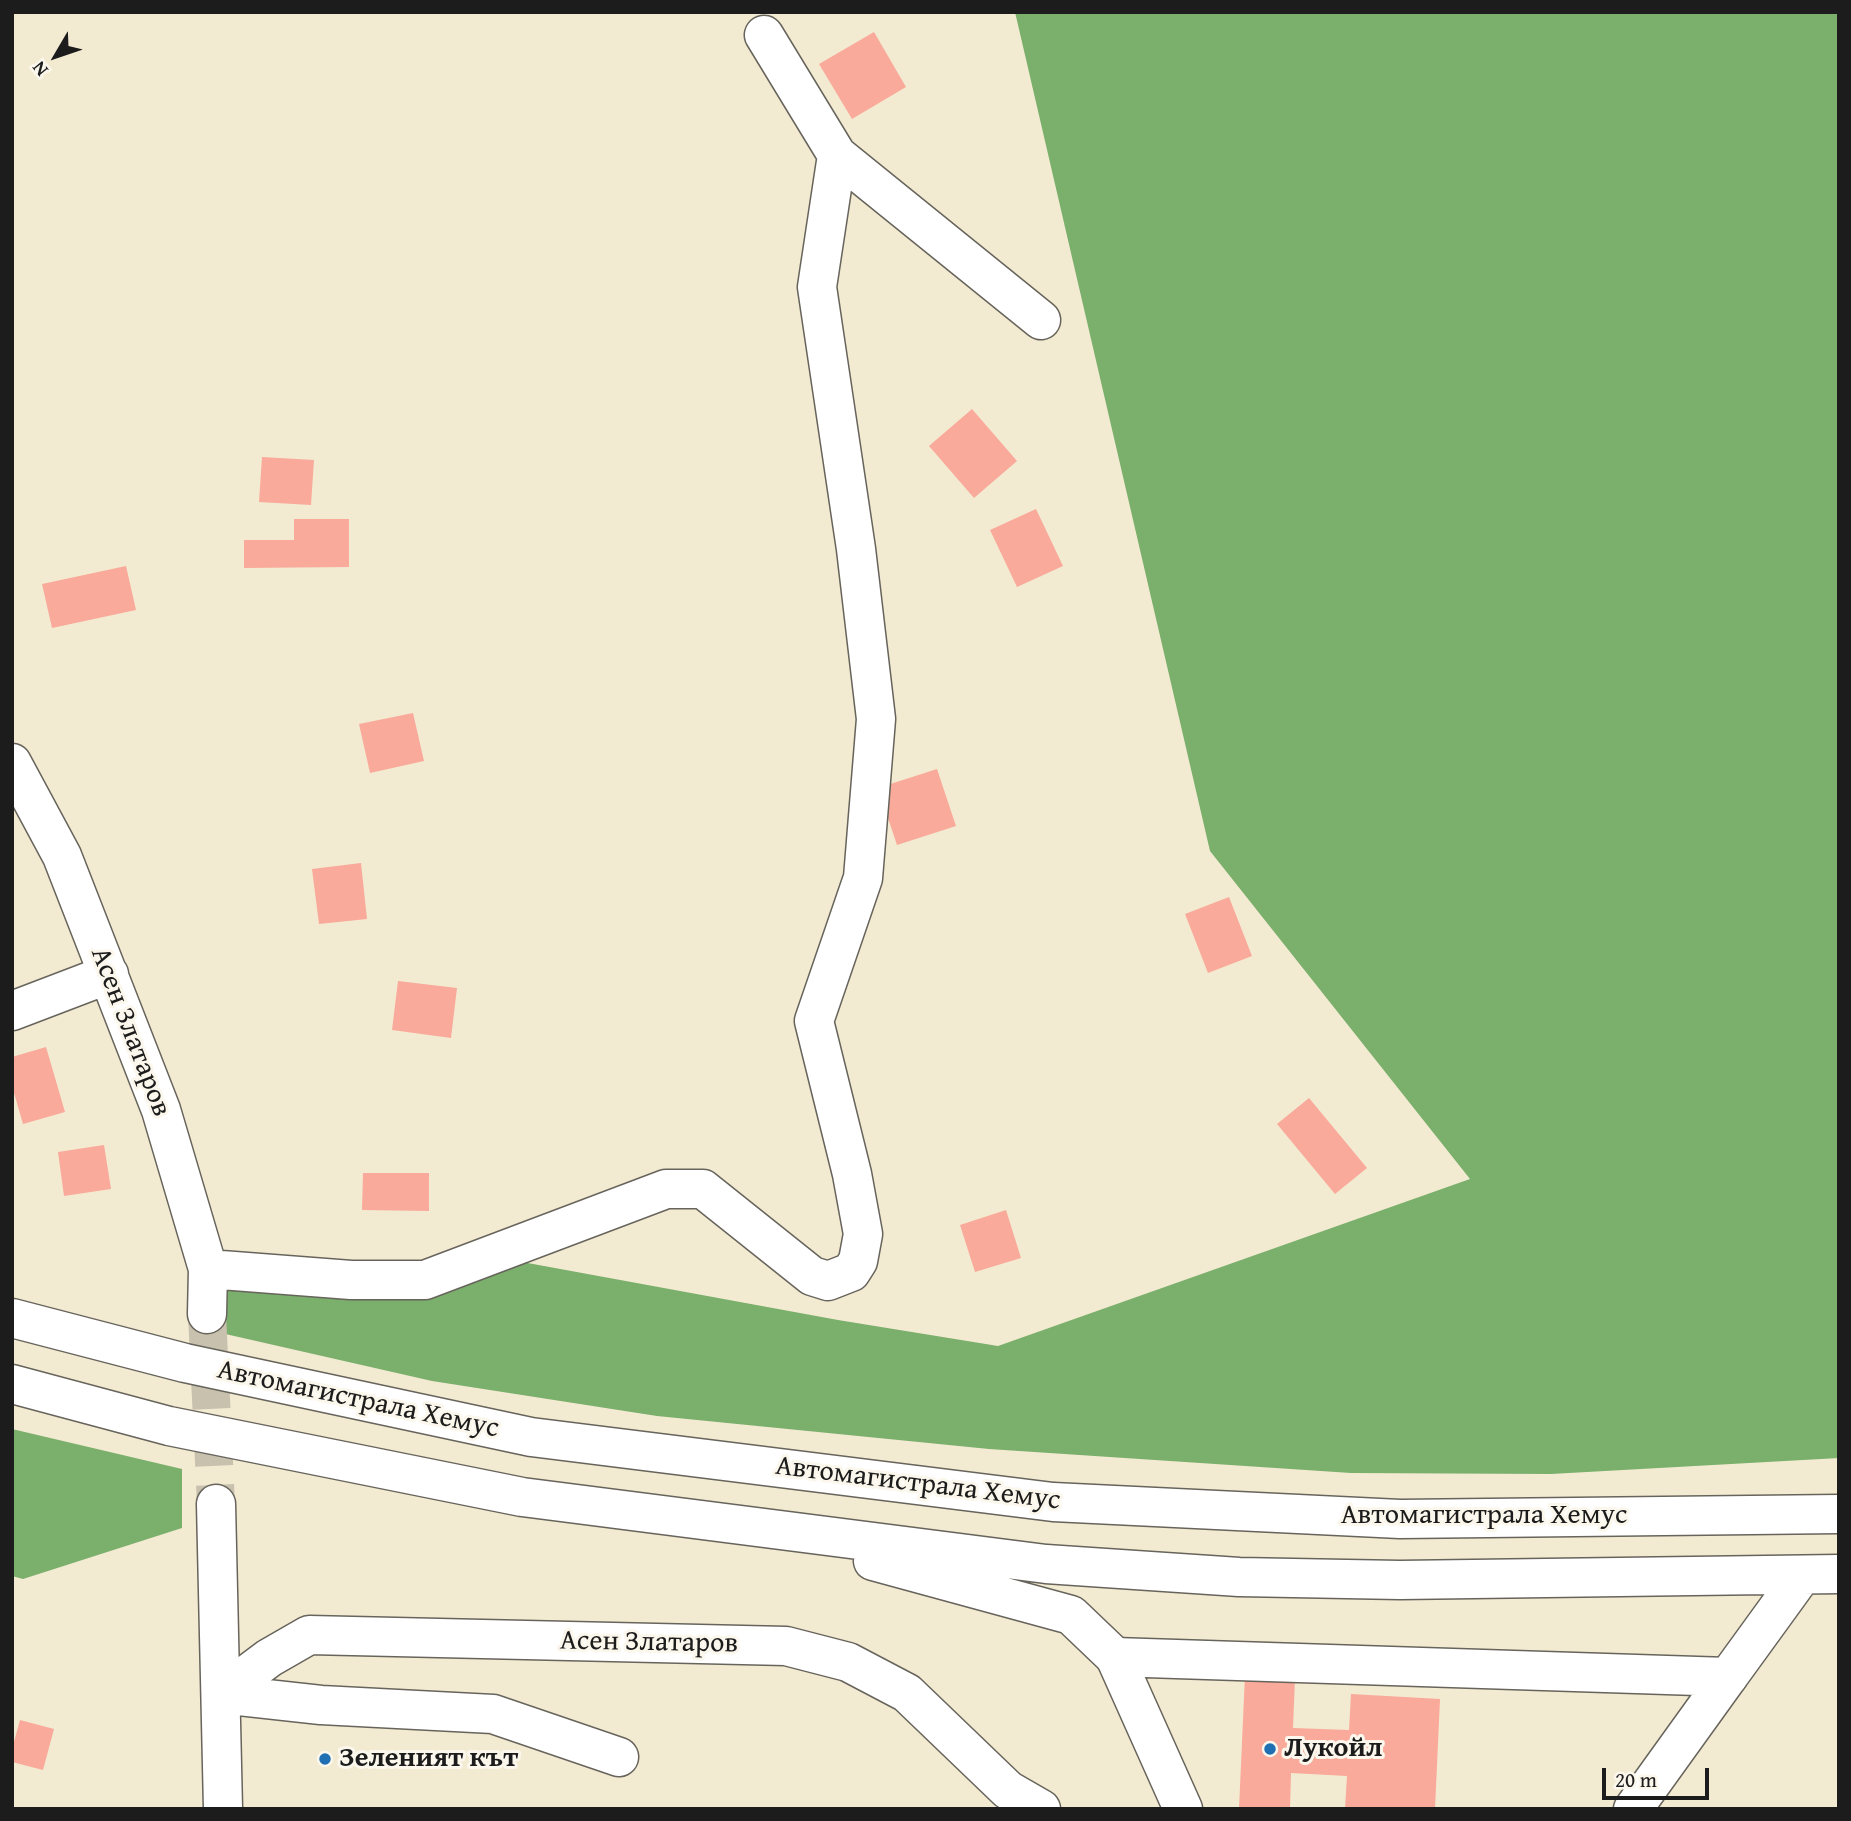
<!DOCTYPE html>
<html>
<head>
<meta charset="utf-8">
<style>
	body { margin:0 }
	#map { position:relative; width:1851px; height:1821px; overflow:hidden; background:#f3ead2; font-family:"Gentium Book Plus",serif }
	canvas { display:block }
	.frame { position:absolute; inset:0; border:14px solid #1c1c1c; pointer-events:none }
	.north { position:absolute; left:21px; top:21px; width:70px; height:70px; -webkit-text-stroke:5px #fbf7ec; paint-order:stroke; rotate:231deg; font-size:19px; font-weight:700; line-height:28px; text-align:center; color:#1c1c1c }
	.north::after { content:''; display:block; margin:auto; width:24px; height:32px; background:#1c1c1c; clip-path:polygon(50% 0,100% 100%,50% 72%,0 100%) }
	.scale { position:absolute; left:1602px; top:1768px; width:107px; height:32px; box-sizing:border-box; border:4px solid #1c1c1c; border-top:0; padding-left:9px; font-size:21px; line-height:24px; white-space:nowrap; color:#1c1c1c; -webkit-text-stroke:5px #fbf7ec; paint-order:stroke }
</style>
</head>
<body>
<div id="map">
<canvas width="1851" height="1821"></canvas>
<div class="frame"></div>
<div class="north">N</div>
<div class="scale">20 m</div>
</div>
<script>
const ctx = document.querySelector('canvas').getContext('2d');
ctx.lineJoin = 'round';
function fillPath(path, color) { ctx.fillStyle = color; ctx.fill(path, 'evenodd'); }
const toPath = rows => new Path2D(rows.map(r => 'M' + r).join(''));
function strokePath(path, color, width, dash) { ctx.strokeStyle = color; ctx.lineWidth = width; ctx.lineCap = dash ? 'butt' : 'round'; ctx.setLineDash(dash || []); ctx.stroke(path); }
function write(font, color, halo, rows, align = 'center') {
  ctx.font = font + ' "Gentium Book Plus",serif'; ctx.lineWidth = 6; ctx.setLineDash([]); ctx.textBaseline = 'middle'; ctx.strokeStyle = halo; ctx.fillStyle = color; for (const [text, x, y, turn = 0] of rows) {
    ctx.save(); ctx.translate(x, y); ctx.rotate((+turn || 0) * Math.PI / 180); ctx.textAlign = isNaN(turn) ? turn : align; if (halo) ctx.strokeText(text, 0, 0); ctx.fillText(text, 0, 0); ctx.restore();
  }
}
const forest = toPath([
	[1015,12,1839,12,1839,1458,1551,1474,1351,1473,989,1449,657,1416,432,1381,221,1333,213,1277,495,1257,838,1320,998,1346,1470,1179,1210,851],
	[12,1429,182,1469,182,1528,23,1579,12,1576]
]);
const building = toPath([
	[874,32,906,87,852,119,819,64],
	[972,409,1017,461,974,498,929,446],
	[262,457,314,460,311,505,259,502],
	[1036,509,1063,566,1017,587,990,530],
	[294,519,349,519,349,567,244,568,244,540,294,540],
	[126,566,136,610,52,628,42,584],
	[413,713,424,761,370,773,359,724],
	[937,769,956,826,897,845,878,788],
	[361,863,367,919,319,924,312,869],
	[1229,897,1252,956,1208,973,1185,914],
	[398,981,457,988,451,1038,392,1030],
	[46,1047,65,1112,23,1124,12,1086,12,1057],
	[1309,1098,1367,1168,1335,1194,1277,1124],
	[104,1145,111,1189,64,1196,58,1152],
	[363,1173,429,1173,429,1211,362,1210],
	[1006,1210,1021,1258,975,1272,960,1225],
	[1245,1675,1295,1678,1293,1728,1349,1730,1351,1694,1440,1699,1435,1809,1345,1809,1347,1776,1291,1773,1290,1809,1239,1809],
	[20,1720,54,1729,43,1770,12,1762,12,1749]
]);
const minorTunnel = toPath([
	[207,1314,216,1504]
]);
const minor = toPath([
	[764,35,837,155],
	[12,763,62,856,161,1110,208,1269,207,1314],
	[12,1011,109,974],
	[208,1269,351,1280,425,1280,666,1189,703,1189,812,1276,828,1281,851,1272,858,1261,863,1234,852,1174,814,1021,863,878,876,719,856,549,817,287,837,155,1041,320],
	[216,1504,223,1809],
	[221,1694,269,1658,309,1635,786,1646,848,1662,907,1693,1008,1790,1041,1809],
	[221,1694,321,1705,493,1714,619,1757],
	[1183,1809,1115,1657,1728,1677],
	[1633,1809,1728,1677]
]);
const highway = toPath([
	[12,1318,185,1363,531,1437,1053,1502,1400,1519,1839,1514],
	[12,1384,169,1426,522,1497,1046,1564,1239,1577,1400,1580,1839,1574],
	[873,1561,1071,1615,1115,1657],
	[1728,1677,1802,1575]
]);
const markers = [
	[1270,1749,7,"#1f6fb2"],
	[325,1759,7,"#1f6fb2"]
];
const streetNames = [
	["Асен Златаров",130,1032,69],
	["Автомагистрала Хемус",358,1400,12],
	["Автомагистрала Хемус",918,1484,7],
	["Автомагистрала Хемус",1484,1516],
	["Асен Златаров",649,1643,1]
];
const poiNames = [
	["Лукойл",1284,1749],
	["Зеленият кът",339,1759]
];
fillPath(forest, '#7aaf6c');
fillPath(building, '#f9aa9a');
strokePath(minorTunnel, '#c8c1ae', 38, [38, 19]);
strokePath(minor, '#67645c', 41);
strokePath(highway, '#67645c', 41);
strokePath(minor, '#fff', 38);
strokePath(highway, '#fff', 38);
for (const [x, y, r, color] of markers) { const dot = new Path2D(); dot.arc(x, y, r, 0, 2 * Math.PI); ctx.fillStyle = color; ctx.fill(dot); strokePath(dot, '#fbf7ec', 2.5); }
write('28px', '#1c1c1c', '#fbf7ec', streetNames);
write('bold 28px', '#1c1c1c', '#fbf7ec', poiNames, 'left');
</script>
</body>
</html>
